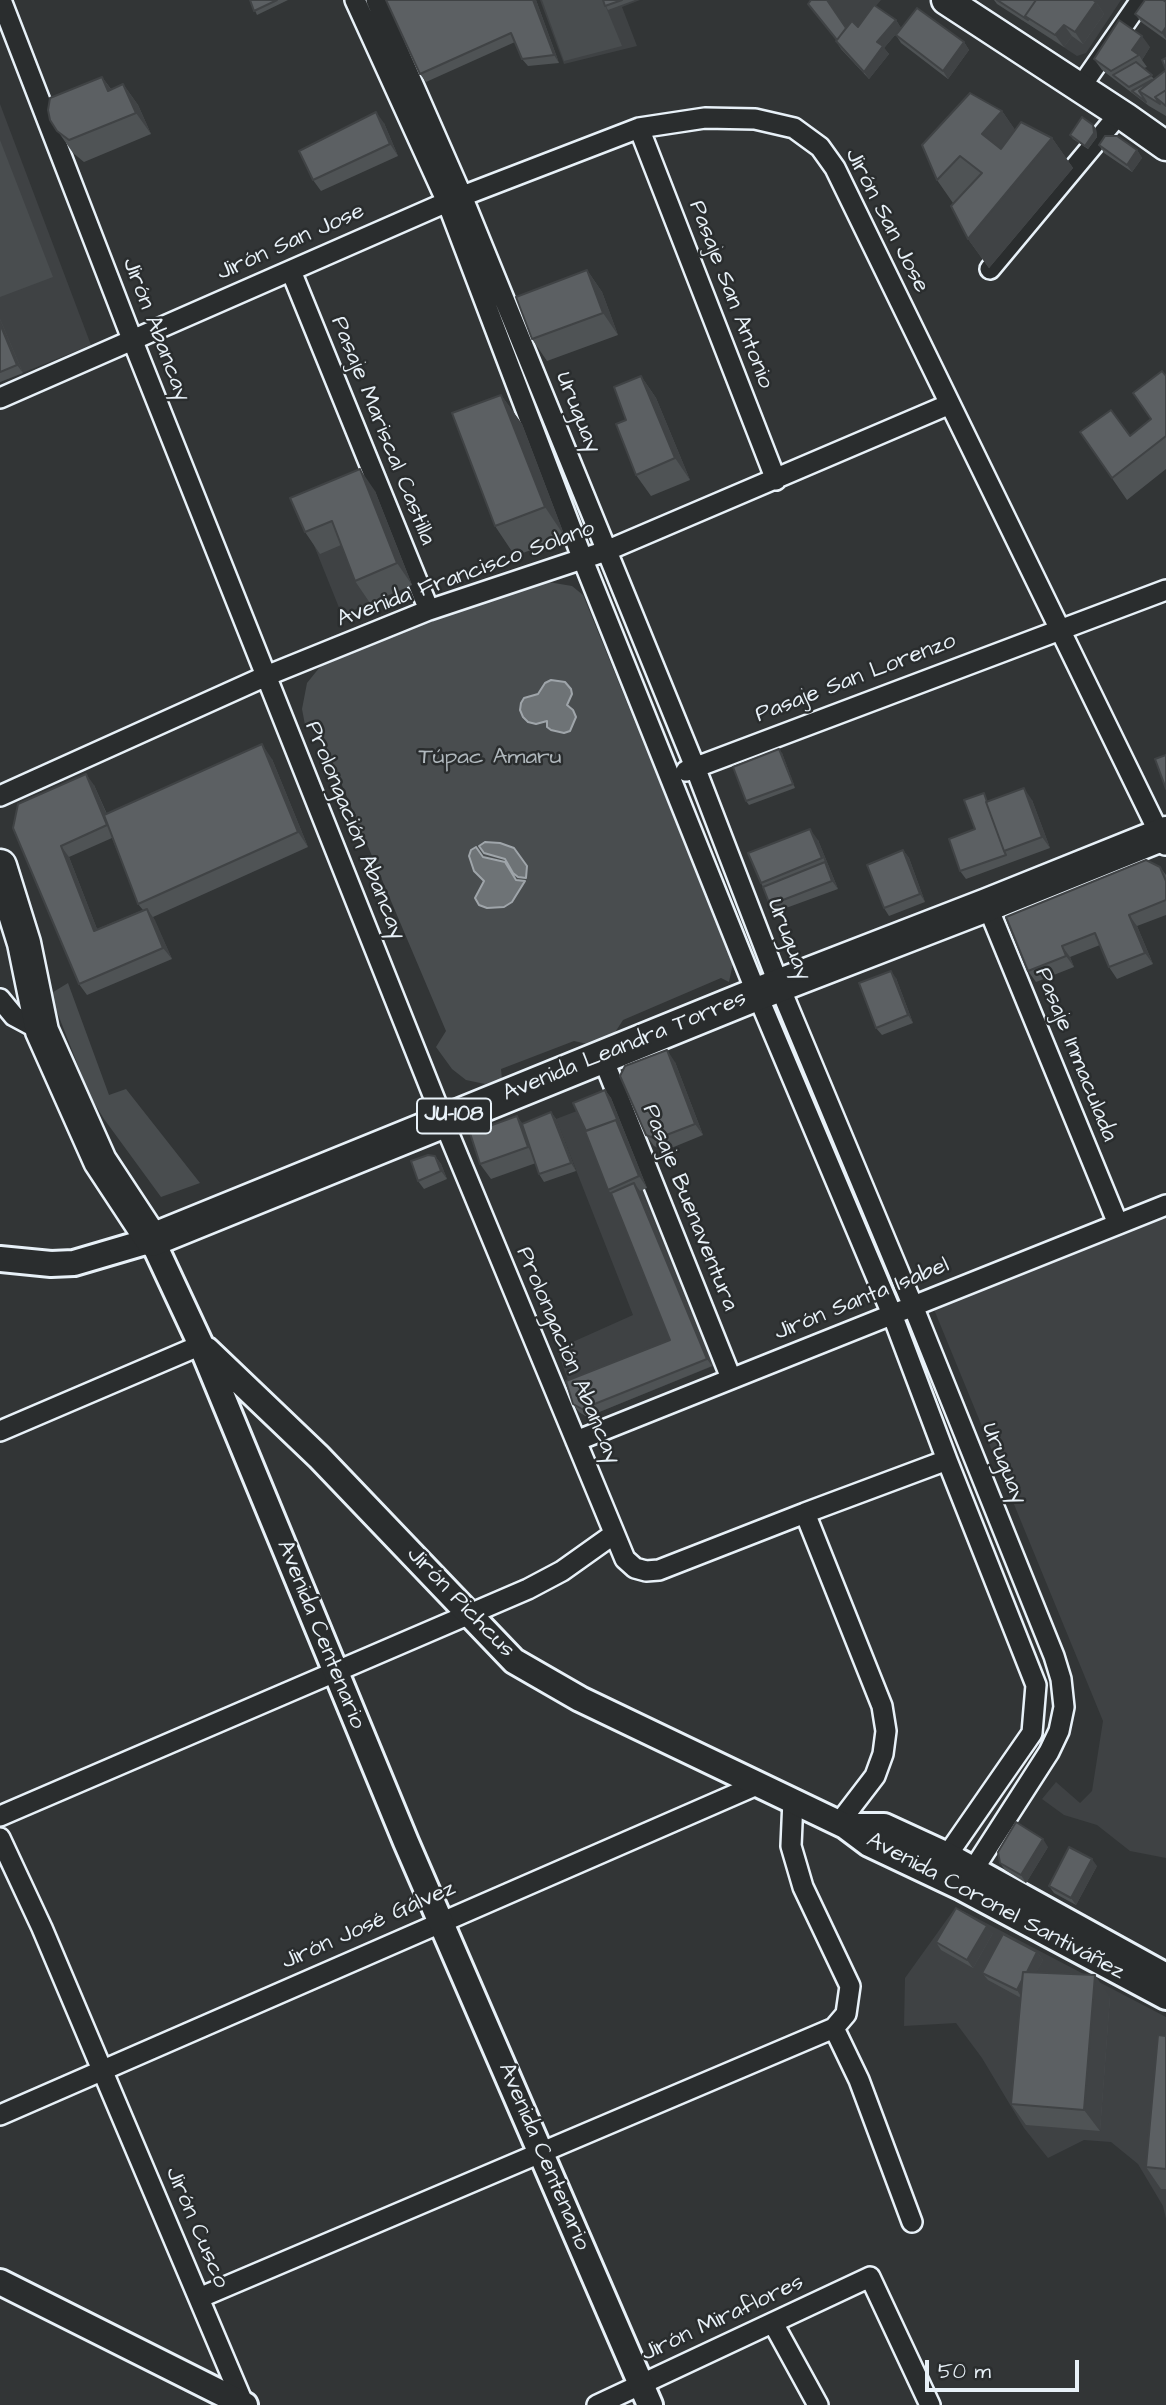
<!DOCTYPE html>
<html>
<head>
<meta charset="utf-8">
<style>
	body { margin:0 }
	#map { position:relative; width:1166px; height:2405px; overflow:hidden; background:#323536; font-family:"Architects Daughter",sans-serif }
	canvas { display:block }
	.scale { position:absolute; left:925px; top:2360px; width:154px; height:32px; box-sizing:border-box; border:4px solid #e8f1f8; border-top:0; padding-left:9px; font-size:21px; line-height:24px; white-space:nowrap; color:#e8f1f8; -webkit-text-stroke:5px #2a2d2e; paint-order:stroke }
</style>
</head>
<body>
<div id="map">
<canvas width="1166" height="2405"></canvas>
<div class="scale">50 m</div>
</div>
<script>
const ctx = document.querySelector('canvas').getContext('2d');
ctx.lineJoin = 'round';
function fillPath(path, color) { ctx.fillStyle = color; ctx.fill(path, 'evenodd'); }
const toPath = rows => new Path2D(rows.map(r => 'M' + r).join(''));
function strokePath(path, color, width, dash) { ctx.strokeStyle = color; ctx.lineWidth = width; ctx.lineCap = dash ? 'butt' : 'round'; ctx.setLineDash(dash || []); ctx.stroke(path); }
function write(font, color, halo, rows, align = 'center') {
  ctx.font = font + ' "Architects Daughter",sans-serif'; ctx.lineWidth = 5; ctx.setLineDash([]); ctx.textBaseline = 'middle'; ctx.strokeStyle = halo; ctx.fillStyle = color; for (const [text, x, y, turn = 0] of rows) {
    ctx.save(); ctx.translate(x, y); ctx.rotate((+turn || 0) * Math.PI / 180); ctx.textAlign = isNaN(turn) ? turn : align; if (halo) ctx.strokeText(text, 0, 0); ctx.fillText(text, 0, 0); ctx.restore();
  }
}
const built = toPath([
	[540,0,640,0,622,7,637,46,564,64],
	[817,0,881,0,842,46],
	[1031,0,1121,0,1086,53,1077,56,1019,18],
	[0,104,91,345,0,382],
	[303,518,413,585,342,615],
	[611,1098,718,1364,587,1417,579,1412,557,1349,633,1315,556,1119],
	[1166,1214,1166,1858,1130,1851,1097,1825,1064,1815,1042,1799,1056,1782,1080,1803,1092,1791,1103,1721,933,1307],
	[953,1911,963,1911,1166,2017,1166,2219,1163,2206,1138,2164,1111,2142,1084,2140,1048,2158,1024,2128,982,2058,956,2023,904,2026,905,1978]
]);
const green = toPath([
	[542,0,603,0,622,46,564,61],
	[0,140,53,277,0,297],
	[542,581,572,586,583,595,733,963,729,982,721,978,623,1020,612,1037,592,1045,574,1041,501,1069,502,1080,485,1084,466,1080,452,1069,436,1047,446,1031,317,726,306,730,302,709,307,683,328,657],
	[68,983,109,1095,126,1089,200,1183,161,1197,104,1119,90,1096,50,994]
]);
const water = toPath([
	[551,680,565,682,571,689,572,694,567,705,573,710,576,717,570,731,564,733,551,730,547,727,547,721,536,724,528,722,523,717,520,710,521,703,524,698,538,694,545,683,551,680],
	[485,842,500,843,514,848,527,866,526,878,518,877,513,873,505,859,484,853,479,846,485,842],
	[476,847,483,857,505,862,516,880,525,881,512,902,504,907,487,908,479,905,475,898,484,881,474,871,469,856,471,850,476,847]
]);
const minor = toPath([
	[1,0,132,339,443,1120,625,1559,635,1568,646,1571,659,1570,805,1513,882,1706,886,1731,883,1754,875,1776,839,1823],
	[355,0,447,202,583,560,757,994,892,1314,947,1460,1036,1685,1032,1733,939,1867],
	[376,0,462,196,695,767,779,985,913,1306,1054,1656,1061,1679,1064,1707,1059,1731,1049,1752,966,1881],
	[1080,88,1141,0],
	[639,128,776,480],
	[990,269,1120,113],
	[291,271,429,610],
	[0,398,447,202,639,128,705,118,755,119,794,128,820,147,835,168,1165,845],
	[686,771,1166,590],
	[0,796,266,676,429,610,606,551,950,404],
	[987,905,1118,1224],
	[0,999,14,1016,42,1031],
	[602,1056,731,1378],
	[0,1431,201,1345],
	[576,1441,1166,1205],
	[805,1513,947,1460],
	[0,1816,528,1589,562,1571,614,1534],
	[0,1838,42,1928,244,2405],
	[834,2028,859,2080,912,2222],
	[0,2115,759,1784],
	[199,2298,834,2028,846,2014,850,1986,803,1887,791,1846,793,1800],
	[773,2323,818,2405],
	[597,2405,870,2277,930,2405]
]);
const tertiary = toPath([
	[0,1259,51,1264,74,1263,152,1240,201,1345,406,1842,650,2405],
	[207,1350,319,1457,514,1661,580,1699,845,1826,869,1844,962,1888,1166,1997],
	[845,1826,884,1826,947,1855,1166,1976],
	[0,2282,245,2405]
]);
const secondary = toPath([
	[946,0,1125,117,1166,146]
]);
const primary = toPath([
	[0,866,24,943,42,1031,100,1161,152,1240,757,994,987,905,1166,833]
]);
const wall = toPath([
	[250,0,288,0,257,15],
	[536,0,559,63,528,66,522,59,515,42,426,82,420,74],
	[603,0,635,0,608,10],
	[994,0,1093,0,1096,2,1104,14,1083,44,1072,36,1064,47,997,4],
	[1166,2,1166,40,1141,22,1135,14],
	[829,4,846,28,896,20,901,28,884,48,889,54,869,79,841,49,836,41,837,40],
	[896,35,964,42,969,50,948,79,901,43],
	[1150,47,1142,60,1147,67,1144,68,1154,79,1166,70,1166,58,1166,116,1149,106,1102,70,1094,59],
	[102,77,111,89,123,84,138,105,151,134,84,162,73,153,50,120],
	[1002,111,1015,130,1052,138,1073,168,989,268,968,239,953,203,937,180],
	[384,123,398,156,321,191,313,180],
	[1093,125,1096,129,1097,137,1088,149,1073,139,1070,135],
	[1099,145,1137,150,1142,158,1132,172,1104,153],
	[587,270,602,292,618,335,547,361,532,339],
	[0,319,23,373,0,382],
	[641,376,656,398,690,480,651,496,636,475,626,420],
	[1166,376,1166,469,1127,500,1080,432,1130,436,1151,419],
	[501,395,522,424,565,537,515,556,495,526],
	[375,491,412,585,370,603,355,581,341,545,320,554,305,532],
	[782,753,795,788,749,805,746,801],
	[272,759,308,847,153,917,172,959,87,995,79,984,18,804,94,785,107,814],
	[112,838,138,904,143,910,97,929,69,857],
	[1032,800,1050,848,966,879,960,871,975,829,990,801],
	[818,840,838,889,775,912,770,905,763,887,761,883],
	[903,850,909,858,925,902,889,916,884,908],
	[1160,867,1166,875,1166,915,1137,926,1153,964,1117,979,1109,967,1100,945,1070,957,1074,967,1036,982,1028,971],
	[896,978,913,1023,882,1035,876,1028],
	[675,1062,703,1135,664,1151,654,1146,646,1135],
	[605,1090,611,1098,647,1188,640,1191,712,1366,587,1417,579,1412,573,1404,670,1340,611,1193,608,1190],
	[551,1112,556,1119,576,1171,544,1182,539,1174,536,1163,491,1179,480,1164,517,1116,522,1124],
	[435,1156,441,1164,447,1179,424,1189,418,1181],
	[1048,1847,1026,1883,1005,1870,1000,1863],
	[1097,1866,1076,1905,1054,1893,1049,1886],
	[993,1933,973,1968,941,1950,936,1942],
	[1037,1952,1043,1960,1036,1972,1110,1997,1100,2131,1026,2125,1011,2104,1021,1998,988,1980,982,1973],
	[1166,2036,1166,2189,1161,2189,1146,2167]
]);
const shadedWall = toPath([
	[533,0,536,0,559,63,554,55],
	[1096,2,1104,14,1083,44,1075,32],
	[896,20,901,28,884,48,889,54,869,79,864,72,877,42],
	[1064,25,1072,36,1064,47,1055,35],
	[1166,27,1166,39,1162,33],
	[1142,36,1150,47,1142,60,1139,55,1132,50],
	[964,42,969,50,948,79,943,71],
	[102,77,117,98,108,91],
	[123,84,138,105,151,134,136,113],
	[1002,111,1023,141,1003,164,982,134],
	[376,112,384,123,398,156,390,144],
	[1093,125,1096,129,1097,137,1088,149,1085,146],
	[1052,138,1073,168,989,268,968,239],
	[1137,150,1142,158,1132,172,1127,165],
	[587,270,602,292,618,335,603,313],
	[0,319,23,373,17,365,0,324],
	[641,376,656,398,690,480,675,458],
	[501,395,522,424,565,537,545,507],
	[360,469,375,491,412,585,397,563],
	[262,744,272,759,308,847,298,832],
	[779,749,782,753,795,788,793,784],
	[86,774,94,785,116,836,108,825],
	[1024,788,1032,800,1050,848,1042,837],
	[810,829,818,840,838,889,832,881,825,862],
	[61,846,69,857,102,942,94,931],
	[903,850,909,858,925,902,920,894],
	[147,909,155,920,172,959,163,948],
	[1129,915,1137,926,1153,964,1145,953],
	[1062,946,1070,957,1074,967,1066,956],
	[891,971,896,978,913,1023,908,1015],
	[667,1050,675,1062,703,1135,695,1124],
	[605,1090,611,1098,647,1188,639,1176,616,1120],
	[551,1112,556,1119,576,1171,571,1163],
	[517,1116,528,1131,538,1162,528,1147],
	[435,1156,441,1164,447,1179,441,1171],
	[634,1183,640,1191,712,1366,707,1359],
	[1043,1839,1048,1847,1026,1883,1021,1875],
	[1092,1859,1097,1866,1076,1905,1071,1898],
	[987,1926,993,1933,973,1968,967,1960],
	[1037,1952,1043,1960,1022,1998,1017,1990],
	[1095,1975,1110,1997,1100,2131,1084,2110]
]);
const building = toPath([
	[250,0,277,0,254,11,250,0],
	[386,0,533,0,554,55,522,59,511,33,420,74,386,0],
	[603,0,622,0,605,6,603,0],
	[811,0,827,0,846,28,837,40,808,4,811,0],
	[997,0,1036,0,1025,16,1028,20,997,0],
	[1036,0,1093,0,1096,2,1075,32,1064,25,1055,35,1025,16,1036,0],
	[1145,0,1163,0,1166,2,1166,27,1162,33,1135,14,1145,0],
	[874,5,896,20,877,42,883,46,864,72,836,41,852,21,858,27,874,5],
	[917,8,964,42,943,71,896,35,917,8],
	[1119,20,1142,36,1132,50,1139,55,1111,71,1094,59,1119,20],
	[1166,58,1166,70,1162,60,1166,58],
	[1136,62,1152,75,1129,87,1113,75,1136,62],
	[1166,70,1166,90,1155,97,1160,104,1139,91,1166,70],
	[102,77,108,91,123,84,136,113,69,140,57,131,50,120,48,110,50,98,102,77],
	[1152,80,1139,91,1146,102,1132,91,1152,80],
	[1166,90,1166,106,1155,97,1166,90],
	[970,93,1002,111,982,134,1001,149,1021,122,1052,138,968,239,951,206,982,173,960,156,937,180,922,145,970,93],
	[376,112,390,144,313,180,299,151,376,112],
	[1082,117,1093,125,1094,133,1085,146,1070,135,1082,117],
	[1105,136,1117,136,1137,150,1127,165,1099,145,1105,136],
	[587,270,603,313,532,339,516,297,587,270],
	[0,324,17,365,0,372,0,324],
	[1162,371,1166,376,1166,436,1112,478,1080,432,1111,410,1130,436,1151,419,1133,393,1162,371],
	[641,376,675,458,636,475,616,424,626,420,614,387,641,376],
	[501,395,545,507,495,526,452,413,501,395],
	[360,469,397,563,355,581,332,521,305,532,290,498,360,469],
	[262,744,298,832,138,904,104,815,262,744],
	[779,749,793,784,746,801,733,767,779,749],
	[1166,755,1166,789,1155,759,1166,755],
	[86,774,107,825,61,846,94,931,147,909,163,948,79,984,13,828,18,804,86,774],
	[1024,788,1042,837,1004,851,986,802,1024,788],
	[984,793,987,802,986,802,1004,851,1006,855,960,871,949,839,975,829,964,800,984,793],
	[810,829,822,858,761,883,748,853,810,829],
	[903,850,920,894,884,908,867,865,903,850],
	[1146,860,1160,867,1166,881,1166,900,1129,915,1145,953,1109,967,1095,933,1062,946,1066,956,1028,971,1006,917,1146,860],
	[825,862,832,881,770,905,763,887,825,862],
	[891,971,908,1015,876,1028,859,983,891,971],
	[667,1050,695,1124,656,1139,646,1135,620,1076,625,1066,667,1050],
	[605,1090,619,1124,616,1120,586,1131,573,1103,605,1090],
	[551,1112,571,1163,539,1174,522,1124,551,1112],
	[517,1116,528,1147,480,1164,470,1133,517,1116],
	[616,1120,639,1176,608,1190,585,1131,616,1120],
	[428,1155,435,1156,441,1171,418,1181,411,1161,428,1155],
	[634,1183,707,1359,582,1409,573,1404,566,1381,670,1340,611,1193,634,1183],
	[1016,1822,1043,1839,1021,1875,1000,1863,998,1852,1016,1822],
	[1069,1847,1092,1859,1071,1898,1049,1886,1069,1847],
	[956,1908,987,1926,967,1960,936,1942,956,1908],
	[1003,1934,1037,1952,1027,1972,1023,1972,1022,1980,1017,1990,982,1973,1003,1934],
	[1023,1972,1095,1975,1084,2110,1011,2104,1023,1972],
	[1158,2035,1166,2036,1166,2169,1146,2167,1158,2035]
]);
const shields = [
	[454,1116,74]
];
const shieldNames = [
	["JU-108",454,1116]
];
const streetNames = [
	["Jirón San Jose",886,221,63],
	["Jirón San Jose",291,243,-24],
	["Pasaje San Antonio",730,295,69],
	["Jirón Abancay",155,330,69],
	["Uruguay",577,413,68],
	["Pasaje Mariscal Castilla",382,431,68],
	["Avenida Francisco Solano",466,575,-20],
	["Pasaje San Lorenzo",856,679,-21],
	["Prolongación Abancay",354,831,68],
	["Uruguay",788,940,69],
	["Avenida Leandra Torres",625,1047,-22],
	["Pasaje Inmaculada",1075,1055,68],
	["Pasaje Buenaventura",689,1208,68],
	["Jirón Santa Isabel",862,1300,-22],
	["Prolongación Abancay",567,1356,67],
	["Uruguay",1003,1464,68],
	["Jirón Pichcus",460,1603,46],
	["Avenida Centenario",320,1635,68],
	["Avenida Coronel Santiváñez",995,1907,28],
	["Jirón José Gálvez",369,1926,-24],
	["Avenida Centenario",543,2157,67],
	["Jirón Cusco",196,2228,67],
	["Jirón Miraflores",723,2319,-25]
];
const parkNames = [
	["Túpac Amaru",490,758]
];
fillPath(built, '#3f4244');
fillPath(green, '#494d4f');
fillPath(water, '#6e7376');
strokePath(water, '#9fa5aa', 2);
strokePath(minor, '#e8f1f8', 24);
strokePath(tertiary, '#e8f1f8', 30);
strokePath(secondary, '#e8f1f8', 33);
strokePath(primary, '#e8f1f8', 37);
strokePath(minor, '#2a2d2e', 19);
strokePath(tertiary, '#2a2d2e', 24);
strokePath(secondary, '#2a2d2e', 28);
strokePath(primary, '#2a2d2e', 32);
fillPath(wall, '#4f5355');
fillPath(shadedWall, '#404345');
fillPath(building, '#5c6063');
strokePath(building, '#404345', 2);
for (const [x, y, w] of shields) { const box = new Path2D(); box.roundRect(x - w / 2, y - 17.5, w, 35, 5); ctx.fillStyle = '#2a2d2e'; ctx.fill(box); strokePath(box, '#e8f1f8', 2); }
write('bold 21px', '#e8f1f8', null, shieldNames);
write('23px', '#e8f1f8', '#2a2d2e', streetNames);
write('23px', '#b0b8bd', '#2a2d2e', parkNames);
</script>
</body>
</html>
